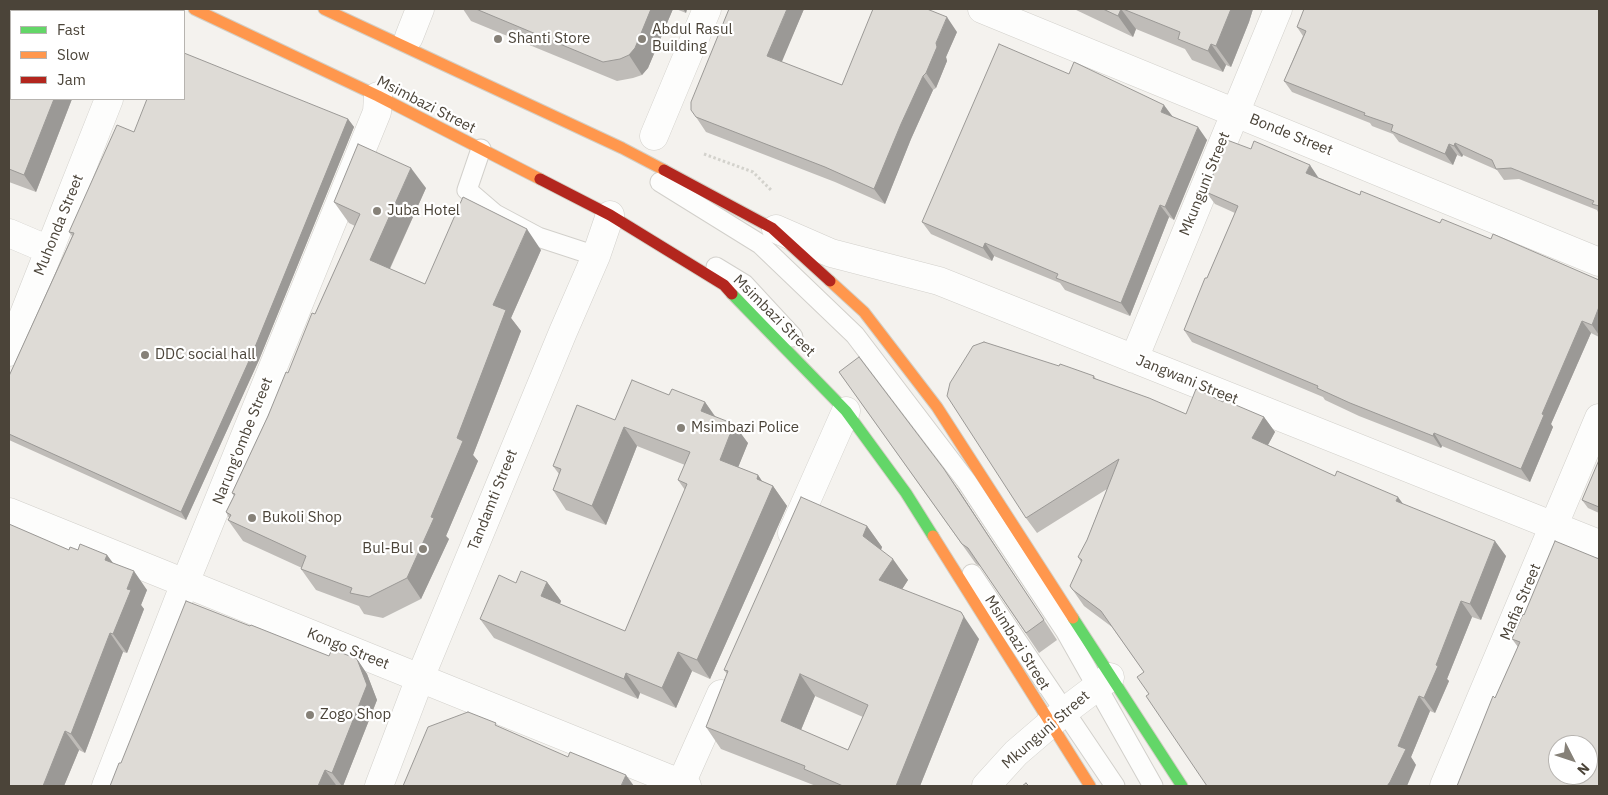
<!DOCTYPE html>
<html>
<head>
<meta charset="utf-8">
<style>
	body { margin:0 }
	#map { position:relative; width:1608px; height:795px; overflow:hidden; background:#f4f2ee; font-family:"IBM Plex Sans",sans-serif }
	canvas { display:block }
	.frame { position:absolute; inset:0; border:10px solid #4b4439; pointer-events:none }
	.legend { position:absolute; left:10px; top:10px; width:175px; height:90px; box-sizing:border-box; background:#fff; border:1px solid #b7b4b0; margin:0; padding:6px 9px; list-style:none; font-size:15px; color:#4b4439 }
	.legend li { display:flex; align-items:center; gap:10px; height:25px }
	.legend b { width:25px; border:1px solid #b7b4b0 }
	.north { position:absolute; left:1548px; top:735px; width:50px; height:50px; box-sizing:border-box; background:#fff; border:1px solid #b7b4b0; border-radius:50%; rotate:131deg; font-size:14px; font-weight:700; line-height:20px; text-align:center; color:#4b4439 }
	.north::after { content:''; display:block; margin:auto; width:18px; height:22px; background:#868178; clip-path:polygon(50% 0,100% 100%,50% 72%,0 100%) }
</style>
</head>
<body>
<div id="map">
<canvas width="1608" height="795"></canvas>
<div class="frame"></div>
<ul class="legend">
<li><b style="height:6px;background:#63d668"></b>Fast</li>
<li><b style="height:6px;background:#ff974d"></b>Slow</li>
<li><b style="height:6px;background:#b3261e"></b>Jam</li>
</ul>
<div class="north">N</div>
</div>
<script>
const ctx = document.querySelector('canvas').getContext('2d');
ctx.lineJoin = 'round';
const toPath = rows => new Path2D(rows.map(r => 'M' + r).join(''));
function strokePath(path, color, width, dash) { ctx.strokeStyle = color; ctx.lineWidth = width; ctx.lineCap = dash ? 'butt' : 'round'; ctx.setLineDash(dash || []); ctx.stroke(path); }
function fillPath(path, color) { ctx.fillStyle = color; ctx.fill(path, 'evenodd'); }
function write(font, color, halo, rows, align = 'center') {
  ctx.font = font + ' "IBM Plex Sans",sans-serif'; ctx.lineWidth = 4.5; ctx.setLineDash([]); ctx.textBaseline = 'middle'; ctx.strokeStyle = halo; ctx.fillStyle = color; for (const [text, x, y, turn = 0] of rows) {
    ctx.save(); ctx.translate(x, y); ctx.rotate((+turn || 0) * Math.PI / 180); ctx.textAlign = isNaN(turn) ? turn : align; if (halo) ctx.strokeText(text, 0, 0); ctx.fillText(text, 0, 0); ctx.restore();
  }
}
const path = toPath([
	[704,154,753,172,772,191]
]);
const lane = toPath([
	[481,149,467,190,495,214,538,237,596,256],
	[660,182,760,244,855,335,967,482,994,523,1066,632,1153,786],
	[716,267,744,284,793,337],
	[972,574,1115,786]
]);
const street = toPath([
	[982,9,1599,262],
	[144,11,145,9],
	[409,37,420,9],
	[654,136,707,9],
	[776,229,831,253,939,281,1599,544],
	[9,233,49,250],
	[9,352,109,99],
	[1134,359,1278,9],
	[9,512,687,786],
	[792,533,846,411],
	[106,786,185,583,377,112,378,96],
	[379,786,420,678,563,332,596,256,610,215],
	[680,786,721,694],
	[986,786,1016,753,1065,711,1110,677],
	[1444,786,1599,418]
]);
const fast = toPath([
	[732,294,846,411,906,493,933,536],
	[1073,618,1182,786]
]);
const slow = toPath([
	[194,9,378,96,540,179],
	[324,9,622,148,664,170],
	[830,281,864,312,937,407,1073,618],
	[933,536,1090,786]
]);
const jam = toPath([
	[664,170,772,228,830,281],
	[540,179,610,215,724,285,732,294]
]);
const wall = toPath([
	[9,9,108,9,107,11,11,99,72,99,36,192,9,182],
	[463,9,673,9,648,68,642,75,633,78,617,81,471,21],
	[676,9,687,9,686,13],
	[804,9,781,62,842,85,957,32,946,57,947,61,936,88,933,90,911,139,885,204,835,182,706,132,696,117],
	[1074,9,1253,9,1249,22,1231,67,1226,65,1223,72,1192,60,1185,49,1136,29,1133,37],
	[1599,9,1599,214,1597,210,1519,179,1504,180,1497,170,1463,155,1462,157,1457,155,1453,165,1399,142,1393,134,1372,126,1370,123,1292,92,1284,81,1303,36,1297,27],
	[1172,116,1207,140,1174,220,1169,217,1130,316,1065,290,1060,283,994,256,992,261,931,234,922,222],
	[348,119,354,127,259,360,186,520,9,440,9,376,72,236,69,232,134,132],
	[1251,149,1360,195,1440,223,1491,239,1599,280,1599,337,1591,333,1551,424,1553,427,1530,482,1442,446,1441,448,1359,416,1325,400,1323,397,1192,342,1184,330,1207,278,1235,213,1215,204,1206,192],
	[426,188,390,269,425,284,541,250,511,318,521,331,473,455,478,461,446,536,449,539,421,599,383,618,364,614,359,606,316,590,301,569,302,568,243,541,228,520,229,518,226,512,234,496,232,493,288,373,355,226,349,223,334,202],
	[1059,366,1094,376,1096,379,1186,414,1223,402,1264,417,1275,432,1268,445,1335,476,1403,504,1506,556,1481,620,1472,617,1447,679,1449,681,1435,713,1430,711,1411,757,1416,765,1149,694,1144,672,1112,627,1084,606,1070,586,1081,562,1078,557,1087,540,1107,489,1037,533,1026,518],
	[839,372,958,489,1057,640,1039,653,981,567,976,564],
	[669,395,705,402,715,416,748,443,738,467,758,475,762,481,773,486,787,506,710,679,692,671,676,708,640,693,638,699,494,638,480,619,516,583,547,582,561,601,560,604,625,631,685,490,678,480,685,465,637,446,606,525,566,510,553,490,559,474,553,466,615,420],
	[1599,460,1599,513,1588,508,1582,500],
	[9,524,10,525,69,550,78,550,107,555,113,563,147,590,141,605,144,609,127,653,123,652,85,753,79,750,64,786,9,786],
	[867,526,882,547,881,550,908,580,902,589,979,639,920,786,816,786,721,749,706,727,727,674,724,670],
	[815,696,863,717,848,750,801,730],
	[1599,559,1495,698,1518,647,1512,639,1524,615],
	[357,659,367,674,377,700,343,786,339,786,336,785,121,763]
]);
const shadedWall = toPath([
	[88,9,108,9,107,11,87,11],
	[651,9,673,9,648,68,642,75,629,55],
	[683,9,687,9,686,13],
	[787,9,804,9,778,71,767,56],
	[1121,9,1136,29,1133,37,1118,16],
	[1231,9,1253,9,1249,22,1231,67,1216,46],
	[947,17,957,32,946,57,947,61,936,88,926,73,936,43],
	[1211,44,1226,65,1223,72,1208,51],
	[923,76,933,90,911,139,885,204,874,189,901,124],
	[54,99,72,99,36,192,24,175],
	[1164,105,1173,117,1161,112],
	[348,119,354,127,259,360,186,520,181,512],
	[1198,127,1207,140,1174,220,1165,207],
	[1455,143,1463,155,1462,157,1454,146],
	[1449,144,1457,155,1453,165,1445,154],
	[1310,165,1318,177,1315,186,1306,173],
	[411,168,426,188,384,281,370,260],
	[1160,205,1169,217,1130,316,1121,303],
	[527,229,541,250,511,318,521,331,473,455,478,461,446,536,449,539,421,599,407,578,457,438,493,305],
	[985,243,994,256,992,261,983,248],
	[1599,307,1599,335,1592,325],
	[1582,321,1591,333,1551,424,1553,427,1530,482,1521,469,1542,414],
	[705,402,718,421,701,411],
	[1264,417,1275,432,1263,454,1252,438],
	[734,424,748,443,733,480,720,460],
	[624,427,637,446,606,525,592,506],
	[1434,433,1442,446,1441,448,1433,436],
	[944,469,958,489,1057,640,1044,620],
	[758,475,770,493,773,486,787,506,710,679,697,660],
	[1398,497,1409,512,1396,501],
	[867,526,882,547,878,557,863,536],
	[1495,541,1506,556,1481,620,1470,604],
	[107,555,121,574,105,560],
	[893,559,908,580,894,602,879,580],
	[134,571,147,590,141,605,144,609,127,653,113,634,127,589],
	[547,582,561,601,555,615,541,596],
	[1461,601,1472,617,1447,679,1449,681,1435,713,1424,698,1436,665],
	[961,612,979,639,920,786,896,786],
	[110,633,123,652,85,753,71,734],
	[678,652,692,671,676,708,662,688],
	[357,659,367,674,377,700,343,786,342,786,332,773],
	[626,673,640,693,638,699,624,679],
	[800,674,815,696,796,742,781,721],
	[1419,696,1430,711,1411,757,1416,765,1407,786,1387,786,1398,746],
	[65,731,79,750,64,786,43,786],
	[325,770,336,785,335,786,318,786],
	[626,775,634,786,621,786]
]);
const building = toPath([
	[9,9,88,9,87,11,11,11,11,99,54,99,24,175,9,169,9,9],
	[476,9,651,9,635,48,629,55,620,59,603,62,476,9],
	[729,9,787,9,767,56,842,85,873,9,927,9,947,17,936,43,937,47,926,73,923,76,901,124,874,189,825,167,696,117,691,110,691,102,729,9],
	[1103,9,1121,9,1118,16,1103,9],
	[1123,9,1231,9,1216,46,1211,44,1208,51,1178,39,1180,32,1123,9],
	[1304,9,1599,9,1599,206,1592,204,1594,201,1511,168,1496,169,1492,160,1455,143,1454,146,1449,144,1445,154,1391,131,1393,125,1364,115,1365,113,1284,81,1306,31,1297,27,1304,9],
	[999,44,1069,74,1074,62,1164,105,1161,112,1198,127,1165,207,1160,205,1121,303,1056,278,1058,274,985,243,983,248,922,222,999,44],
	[184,53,348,119,253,352,181,512,9,434,9,376,74,233,69,232,117,125,134,132,147,99,184,99,184,53],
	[1227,140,1251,149,1254,141,1310,165,1306,173,1360,195,1361,191,1440,223,1442,219,1491,239,1493,234,1599,280,1599,307,1592,325,1582,321,1542,414,1544,415,1521,469,1434,433,1433,436,1350,403,1317,388,1318,386,1184,330,1205,278,1207,278,1238,206,1206,192,1227,140],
	[358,144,411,168,370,260,425,284,463,197,527,229,493,305,506,310,457,438,463,441,431,517,434,518,407,578,369,597,350,593,352,588,301,569,306,556,228,520,231,515,226,512,235,494,232,493,268,416,286,372,288,373,312,313,315,314,360,214,334,202,358,144],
	[984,342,1059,366,1060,364,1094,376,1093,378,1149,398,1186,414,1196,389,1223,402,1224,400,1264,417,1252,438,1335,476,1337,471,1398,497,1396,501,1495,541,1470,604,1461,601,1436,665,1438,666,1424,698,1419,696,1398,746,1406,749,1390,782,1387,786,1207,786,1146,696,1149,694,1137,677,1144,672,1101,611,1073,590,1070,586,1082,560,1078,557,1087,540,1119,459,1026,518,947,396,950,383,973,346,984,342],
	[859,357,944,469,1044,620,1026,633,968,548,962,544,839,372,859,357],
	[632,380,669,395,672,389,705,402,701,411,734,424,720,460,758,475,757,479,773,486,697,660,678,652,662,688,626,673,624,679,480,619,499,575,516,583,521,571,547,582,541,596,625,631,687,484,678,480,690,452,624,427,592,506,553,490,561,469,553,466,577,405,615,420,632,380],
	[1599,460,1599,507,1582,500,1599,460],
	[801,497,867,526,863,536,893,559,879,580,961,612,964,617,896,786,843,786,804,769,805,766,706,727,728,671,724,670,801,497],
	[800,674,868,705,848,750,781,721,800,674],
	[9,524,69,550,70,547,78,550,80,544,107,555,105,560,134,571,127,589,131,590,113,634,110,633,71,734,65,731,43,786,9,786,9,524],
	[1555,541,1599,559,1599,786,1457,786,1493,696,1495,698,1520,642,1512,639,1523,614,1524,615,1555,541],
	[1558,745,1588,745,1588,775,1558,775,1558,745],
	[186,601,250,626,251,625,329,656,332,649,357,659,367,685,332,773,325,770,318,786,110,786,119,763,121,763,186,601],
	[468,712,496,723,495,725,568,757,570,752,626,775,621,786,403,786,428,727,468,712],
	[1026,783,1029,786,1022,786,1026,783]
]);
const markers = [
	[498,39,5,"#868178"],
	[642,39,5,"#868178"],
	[377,211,5,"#868178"],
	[145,355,5,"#868178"],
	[681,428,5,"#868178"],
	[252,518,5,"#868178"],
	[423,549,5,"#868178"],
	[310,715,5,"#868178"]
];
const poiNames = [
	["Abdul Rasul",652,30],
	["Building",652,47],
	["Shanti Store",508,39],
	["Juba Hotel",387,211],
	["DDC social hall",155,355],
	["Msimbazi Police",691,428],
	["Bukoli Shop",262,518],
	["Bul-Bul",413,549,"right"],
	["Zogo Shop",320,715]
];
const streetNames = [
	["Msimbazi Street",426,105,27],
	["Bonde Street",1291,135,22],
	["Mkunguni Street",1205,184,-68],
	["Muhonda Street",59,225,-68],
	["Msimbazi Street",774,316,45],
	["Jangwani Street",1187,380,22],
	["Narung'ombe Street",243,441,-68],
	["Tandamti Street",493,500,-68],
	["Mafia Street",1521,602,-67],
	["Msimbazi Street",1017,643,58],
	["Kongo Street",348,649,22],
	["Mkunguni Street",1046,730,-41]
];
strokePath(lane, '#d2d0cb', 21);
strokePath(street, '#d2d0cb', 29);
strokePath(fast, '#d3cfc5', 13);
strokePath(slow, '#d3cfc5', 13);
strokePath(jam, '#d3cfc5', 13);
strokePath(path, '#d3d2cc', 3, [2.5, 2.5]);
strokePath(lane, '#fdfdfc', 19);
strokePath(street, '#fdfdfc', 28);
strokePath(fast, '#63d668', 11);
strokePath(slow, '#ff974d', 11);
strokePath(jam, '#b3261e', 11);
fillPath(wall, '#bfbcb8');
fillPath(shadedWall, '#9b9996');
fillPath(building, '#dedbd6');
strokePath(building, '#9b9996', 1);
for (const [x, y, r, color] of markers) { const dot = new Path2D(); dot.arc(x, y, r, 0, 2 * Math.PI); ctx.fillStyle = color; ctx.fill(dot); strokePath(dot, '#fff', 2); }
write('15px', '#4b4439', '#fff', poiNames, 'left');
write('15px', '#4b4439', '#fff', streetNames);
</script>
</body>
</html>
